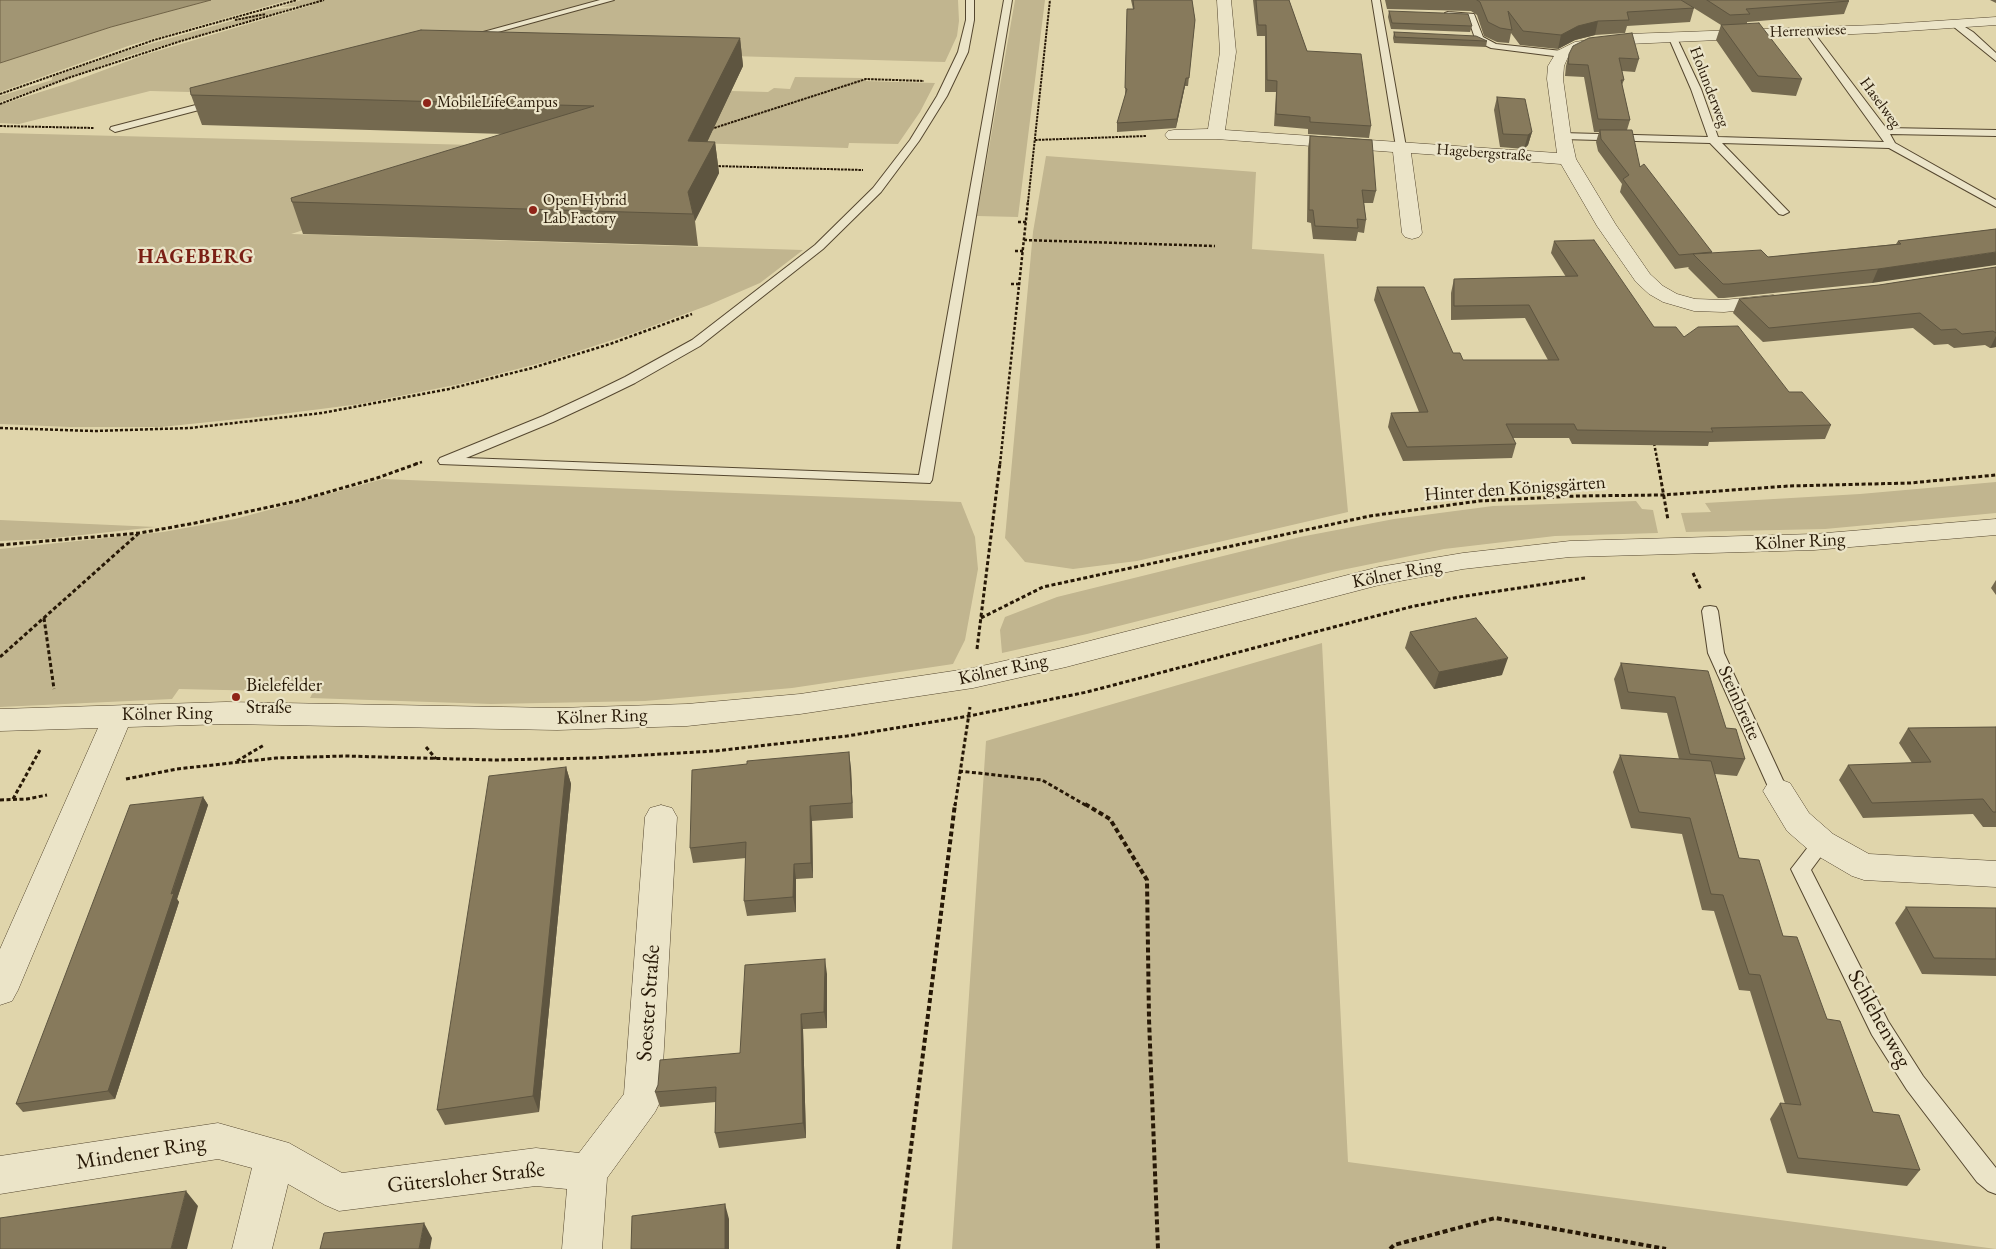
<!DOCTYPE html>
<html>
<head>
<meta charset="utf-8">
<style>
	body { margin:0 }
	canvas { display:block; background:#e0d5ab }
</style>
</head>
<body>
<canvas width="1996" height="1249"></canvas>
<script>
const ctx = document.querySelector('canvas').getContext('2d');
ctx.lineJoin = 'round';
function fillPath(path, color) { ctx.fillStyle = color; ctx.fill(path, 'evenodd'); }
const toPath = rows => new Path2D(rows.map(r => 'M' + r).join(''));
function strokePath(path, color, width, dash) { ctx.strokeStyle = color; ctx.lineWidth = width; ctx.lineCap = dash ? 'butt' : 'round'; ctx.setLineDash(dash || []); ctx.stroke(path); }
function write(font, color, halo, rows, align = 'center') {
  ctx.font = font + ' "EB Garamond",serif'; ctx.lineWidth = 4.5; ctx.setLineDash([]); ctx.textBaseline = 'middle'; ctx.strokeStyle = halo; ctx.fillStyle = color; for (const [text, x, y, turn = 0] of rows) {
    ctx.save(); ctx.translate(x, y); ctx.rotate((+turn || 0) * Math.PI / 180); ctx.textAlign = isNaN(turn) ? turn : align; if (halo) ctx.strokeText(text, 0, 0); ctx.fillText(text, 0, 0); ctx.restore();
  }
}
const green = toPath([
	[211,0,289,0,131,45,0,92,0,63,111,27],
	[301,0,958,0,959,21,957,36,945,62,409,47,229,93,150,91,19,124,0,123,0,105,9,102,72,82,144,55,312,5,281,7],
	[1015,0,1045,0,1018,217,977,216],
	[295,7,131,55,0,102,0,96,52,80,52,77,132,49,270,10],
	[795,77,862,78,866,81,935,83,920,112,898,144,849,143,848,148,694,143,694,90,768,92,774,88,790,89],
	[0,133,514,146,505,166,291,234,803,250,760,283,709,305,631,334,548,361,460,384,360,404,258,417,161,427,70,427,0,424],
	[1046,156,1256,172,1252,249,1324,254,1348,512,1137,561,1073,569,1025,562,1005,538,1033,232],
	[383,479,961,502,975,537,978,569,965,640,953,664,792,688,645,701,491,704,310,698,313,692,179,689,172,699,0,707,0,549,163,532,235,519],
	[1996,482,1996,513,1825,529,1686,532,1681,513,1711,512,1705,503,1860,494],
	[1636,501,1642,509,1653,510,1658,533,1555,536,1444,549,1332,572,1087,634,1002,653,1000,630,1005,617,1057,597,1300,537,1394,519,1493,506],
	[0,520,156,527,45,539,0,541],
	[1322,643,1348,1162,1996,1249,952,1249,986,741]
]);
const water = toPath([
	[0,0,211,0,111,27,0,63,0,0]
]);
const pathFar3 = toPath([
	[235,20,266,14],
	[0,94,154,40,297,0],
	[0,104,68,78,181,41,324,0],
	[0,126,94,128],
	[711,129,866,79,924,81],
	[1035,140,1146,136],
	[715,166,863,170],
	[1028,202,1050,0]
]);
const pathFar2 = toPath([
	[1018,222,1026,222],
	[1024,240,1215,246],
	[1015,251,1023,251],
	[1011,284,1019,284],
	[0,428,94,431,190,428,322,413,449,389,532,368,610,344,692,314],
	[1654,443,1658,464],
	[415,464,422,462],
	[1000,464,1028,201]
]);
const pathFar1 = toPath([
	[1658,463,1668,520],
	[0,545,140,533,195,523,297,501,377,478,419,463],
	[1693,573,1701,590],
	[44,618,54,689],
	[981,618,1043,587,1370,516,1479,501,1576,496,1662,495,1789,486,1910,483,1996,475],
	[977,649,1000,463],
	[0,657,139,533],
	[426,747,436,759],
	[237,761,264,745],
	[959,771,1042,780,1087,806],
	[126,779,177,769,276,758,345,756,495,760,592,758,715,751,847,736,969,716,1087,692,1410,607,1459,597,1585,578],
	[13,799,41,748],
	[0,800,27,799,47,795],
	[955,806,970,707]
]);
const path = toPath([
	[1085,804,1110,819,1147,880,1149,1019,1158,1249],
	[898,1249,955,804],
	[1390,1249,1394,1245,1495,1218,1666,1249]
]);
const service = toPath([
	[600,0,614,0,469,40,465,37,600,0],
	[966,0,974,0,974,20,968,52,947,96,919,141,881,192,823,249,700,346,635,383,598,401,553,422,466,458,919,475,1004,0,1012,0,932,480,930,483,440,464,438,461,440,458,543,416,588,395,625,377,692,340,815,245,873,188,910,140,937,96,958,52,966,20,966,0],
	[1372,0,1380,0,1406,147,1401,150,1396,147,1372,0],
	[1448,12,1474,14,1483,37,1496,44,1562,51,1567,54,1562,57,1491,48,1476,41,1468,18,1445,17,1445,13,1448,12],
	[1957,22,1973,32,1996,53,1996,61,1954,27,1953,25,1957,22],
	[1808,28,1811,29,1886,128,1996,130,1996,136,1890,134,1895,143,1996,200,1996,207,1889,148,1722,143,1787,210,1789,212,1783,215,1779,214,1710,143,1562,139,1557,136,1562,133,1708,137,1691,89,1668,36,1672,33,1676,36,1701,89,1718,137,1884,142,1804,31,1808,28],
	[215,100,220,103,218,105,115,132,110,129,111,127,215,100],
	[1710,606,1716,607,1718,611,1724,653,1788,791,1785,796,1779,798,1773,796,1770,791,1708,653,1702,611,1704,607,1710,606],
	[1822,836,1829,838,1831,843,1811,870,1888,1021,1923,1076,1996,1168,1996,1194,1988,1191,1977,1182,1907,1090,1872,1035,1791,869,1815,838,1822,836]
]);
const minor = toPath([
	[1217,0,1231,0,1236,52,1225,130,1557,153,1547,79,1548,66,1557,51,1575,42,1628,34,1876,25,1996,17,1996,25,1876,33,1628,44,1584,49,1568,57,1564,66,1563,79,1571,136,1576,159,1616,225,1650,274,1663,286,1677,294,1695,299,1724,300,1773,295,1780,297,1783,301,1780,305,1773,307,1724,312,1694,311,1663,302,1649,294,1636,282,1597,226,1561,164,1411,153,1422,233,1419,237,1412,239,1405,237,1402,233,1393,152,1216,139,1168,139,1165,135,1168,131,1174,130,1208,129,1220,52,1217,0],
	[1996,519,1996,535,1814,550,1570,557,1463,569,1379,585,1066,667,973,688,800,714,687,726,557,730,226,724,128,727,18,990,12,1001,0,1005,0,949,98,728,0,731,0,709,226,702,557,708,687,704,800,694,973,668,1066,647,1379,567,1463,553,1570,541,1814,534,1996,519],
	[1779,779,1790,783,1809,813,1833,834,1869,854,1996,861,1996,887,1864,880,1852,876,1811,852,1787,831,1763,791,1768,783,1779,779],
	[661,805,672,808,677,817,661,1100,655,1112,607,1178,602,1249,562,1249,567,1189,536,1186,339,1211,325,1205,288,1184,272,1249,232,1249,252,1168,218,1159,0,1194,0,1156,218,1123,289,1143,342,1173,536,1148,579,1153,624,1094,645,817,650,808,661,805]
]);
const wall = toPath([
	[1131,0,1192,0,1195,20,1188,86,1185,86,1176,128,1117,132,1117,123,1125,97,1127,9,1133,9],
	[1253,0,1289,0,1307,51,1371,126,1369,138,1308,134,1308,129,1274,126,1276,92,1265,92,1265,36,1257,36],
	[1385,0,1681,0,1694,8,1690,22,1627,26,1625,33,1595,35,1575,40,1558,49,1520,45,1511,33,1509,43,1497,42,1484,36,1477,15,1471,11,1387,9],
	[1681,0,1847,0,1849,1,1844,14,1747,22,1747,24,1802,79,1796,96,1752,92,1716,40,1721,25],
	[1990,0,1996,0,1996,3],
	[1389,11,1472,26,1470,32,1391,29,1388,17],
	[1394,32,1487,41,1486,47,1394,43,1393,38],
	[740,38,743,66,707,142,715,142,719,173,695,221,698,246,303,234,292,202,504,134,202,125,191,95],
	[1569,54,1639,59,1635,72,1622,71,1624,80,1622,85,1630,120,1627,130,1640,167,1712,252,1712,253,1768,257,1896,244,1898,241,1996,229,1872,283,1724,298,1718,298,1688,268,1689,267,1675,269,1620,192,1622,184,1598,151,1596,142,1599,132,1594,132,1584,77,1565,76,1566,66],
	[1497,97,1532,132,1528,145,1524,149,1500,147,1494,110],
	[1310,136,1376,191,1373,203,1364,203,1366,220,1364,233,1358,232,1356,241,1313,239,1311,223,1307,222,1308,148],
	[1554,241,1654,327,1684,337,1789,392,1831,425,1825,439,1709,442,1708,446,1572,444,1569,438,1513,438,1516,444,1512,458,1403,461,1388,427,1391,413,1419,412,1374,300,1377,287,1453,353,1463,360,1548,360,1525,318,1451,320,1451,293,1454,279,1566,277,1551,253],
	[1996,267,1996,347,1990,348,1985,345,1954,348,1948,344,1934,345,1913,328,1763,342,1733,313,1739,299,1879,285],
	[1996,580,1996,595,1991,588],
	[1410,632,1502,675,1434,689,1405,648],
	[1621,663,1726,728,1745,759,1737,776,1715,774,1739,858,1783,936,1827,1019,1873,1112,1920,1170,1907,1186,1787,1173,1770,1119,1780,1103,1785,1104,1750,991,1739,990,1714,911,1702,910,1682,834,1631,828,1613,772,1620,755,1679,759,1667,713,1621,709,1614,679],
	[1996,727,1996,827,1983,827,1973,814,1863,818,1839,780,1848,765,1912,763,1899,743,1908,728],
	[566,767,571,784,539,1112,445,1125,437,1110],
	[851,768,853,818,812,821,813,878,796,879,796,912,747,916,744,901,746,858,693,863,690,848],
	[203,797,208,805,177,899,179,902,115,1099,23,1112,16,1104],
	[1906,907,1996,908,1996,976,1922,974,1895,923],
	[827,974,827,1028,803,1029,806,1138,719,1148,715,1133,716,1102,660,1107,655,1092,740,1053]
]);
const shadedWall = toPath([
	[1598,21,1595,35,1575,40,1558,49,1561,35,1578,26],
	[740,38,743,66,693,172,688,141],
	[1186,78,1185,86,1176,128,1177,119],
	[1532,132,1528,145,1524,149,1528,135],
	[715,142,719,173,695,221,688,192],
	[1996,252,1996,265,1872,283,1878,269],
	[1996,336,1996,347,1990,348],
	[1508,658,1502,675,1434,689,1439,672],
	[849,752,851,768,853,818,852,803],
	[566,767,571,784,539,1112,533,1096],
	[203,797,208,805,177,899,179,902,115,1099,108,1091],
	[810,806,812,821,813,878,811,863],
	[794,864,796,879,796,912,793,897],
	[825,959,827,974,827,1028,824,1012],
	[801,1014,803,1029,806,1138,803,1123],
	[186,1191,198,1206,187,1249,171,1249],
	[725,1204,729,1219,729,1249,725,1249],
	[424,1223,432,1238,430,1249,419,1249]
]);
const building = toPath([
	[1133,0,1192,0,1195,20,1189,78,1186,78,1177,119,1117,123,1127,89,1125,88,1127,9,1134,9,1133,0],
	[1256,0,1289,0,1307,51,1361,54,1371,126,1310,122,1310,117,1276,114,1277,81,1267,80,1266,25,1258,25,1256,0],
	[1477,0,1681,0,1694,8,1627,12,1629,20,1598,21,1578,26,1561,35,1523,31,1508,11,1512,30,1500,28,1488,22,1480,2,1477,0],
	[1707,0,1847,0,1849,1,1746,9,1750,14,1730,15,1707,0],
	[1389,11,1468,14,1472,26,1392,23,1389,11],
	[1759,23,1802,79,1758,76,1721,25,1759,23],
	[421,30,740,38,688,141,715,142,688,192,693,214,292,202,291,198,594,106,191,95,190,88,421,30],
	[1394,32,1476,36,1487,41,1395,37,1394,32],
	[1632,33,1639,59,1619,58,1624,80,1621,80,1630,120,1598,119,1588,65,1568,64,1569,54,1573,46,1589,38,1632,33],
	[1497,97,1525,99,1532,132,1528,135,1503,134,1497,97],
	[1600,130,1632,130,1640,167,1644,164,1712,252,1679,255,1623,179,1629,175,1601,139,1600,130],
	[1310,136,1372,140,1376,191,1362,190,1366,220,1357,219,1358,228,1315,226,1313,210,1309,210,1310,136],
	[1996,229,1996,252,1878,269,1729,284,1723,284,1693,254,1761,250,1768,257,1901,244,1898,241,1996,229],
	[1594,240,1654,327,1676,327,1684,337,1698,327,1738,326,1789,392,1802,392,1831,425,1711,428,1713,432,1577,430,1574,424,1506,424,1516,444,1407,447,1391,413,1428,412,1377,287,1424,287,1453,353,1460,353,1463,360,1559,360,1529,305,1454,306,1454,279,1578,276,1554,241,1594,240],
	[1996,267,1996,333,1993,331,1962,334,1956,329,1941,330,1920,313,1769,328,1739,299,1879,285,1996,267],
	[1476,618,1508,658,1439,672,1410,632,1476,618],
	[1621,663,1708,671,1726,728,1736,729,1745,759,1690,754,1675,697,1628,692,1621,663],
	[1996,727,1996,812,1993,812,1983,799,1872,803,1848,765,1931,762,1908,728,1996,727],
	[849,752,852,803,810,806,811,863,794,864,793,897,744,901,746,842,690,848,692,770,747,764,747,761,849,752],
	[1620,755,1711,761,1739,858,1759,860,1783,936,1797,937,1827,1019,1840,1021,1873,1112,1899,1115,1920,1170,1798,1158,1780,1103,1801,1105,1760,975,1749,974,1723,895,1711,894,1690,818,1639,812,1620,755],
	[566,767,533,1096,437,1110,489,776,566,767],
	[203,797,171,894,174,893,108,1091,16,1104,130,805,203,797],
	[1906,907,1996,908,1996,959,1934,958,1906,907],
	[825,959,824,1012,801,1014,803,1123,715,1133,716,1087,655,1092,658,1085,660,1060,740,1053,745,965,825,959],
	[186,1191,171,1249,0,1249,0,1218,186,1191],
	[725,1204,725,1249,631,1249,632,1216,725,1204],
	[424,1223,419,1249,320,1249,324,1233,424,1223]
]);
const markers = [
	[427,103,5,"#8f2418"],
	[533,210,5,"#8f2418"],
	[236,697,5,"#8f2418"]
];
const farStreetnames = [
	["Herrenwiese",1808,31,-2],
	["Holunderweg",1709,87,69],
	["Haselweg",1880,103,54],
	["Hagebergstraße",1484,153,4]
];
const farPoinames = [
	["MobileLifeCampus",437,103],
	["Open Hybrid",543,201],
	["Lab Factory",543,219]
];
const streetNames = [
	["Hinter den Königsgärten",1515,489,-4],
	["Kölner Ring",1800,542,-3],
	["Kölner Ring",1397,574,-11],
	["Kölner Ring",1003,670,-12],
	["Steinbreite",1739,703,66],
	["Kölner Ring",167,714,-1],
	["Kölner Ring",602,717,-2]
];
const poiNames = [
	["Bielefelder",246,686],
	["Straße",246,708]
];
const farDistrictnames = [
	["HAGEBERG",196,258]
];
const nearStreetnames = [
	["Soester Straße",649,1003,-86],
	["Schlehenweg",1879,1019,61],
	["Mindener Ring",141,1153,-9],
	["Gütersloher Straße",466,1178,-6]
];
fillPath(green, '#c1b58f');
fillPath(water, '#a19573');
strokePath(water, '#706347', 1);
strokePath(service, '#55472f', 2);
strokePath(minor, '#55472f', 1);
strokePath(pathFar3, '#271806', 2, [2.5, 1]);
strokePath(pathFar2, '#271806', 2.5, [3, 2]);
strokePath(pathFar1, '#271806', 3, [4, 2.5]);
strokePath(path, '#271806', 4, [5, 3]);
fillPath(service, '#ebe4c8');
fillPath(minor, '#ebe4c8');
fillPath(wall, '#74694f');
fillPath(shadedWall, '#5e5540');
fillPath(building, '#877a5c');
strokePath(building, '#5e5540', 1);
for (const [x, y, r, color] of markers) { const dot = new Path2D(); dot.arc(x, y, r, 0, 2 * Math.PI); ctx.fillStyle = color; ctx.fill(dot); strokePath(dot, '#ebe4c8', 2); }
write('16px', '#271806', '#ebe4c8', farStreetnames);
write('16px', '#271806', '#ebe4c8', farPoinames, 'left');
write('19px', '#271806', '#ebe4c8', streetNames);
write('19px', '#271806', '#ebe4c8', poiNames, 'left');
ctx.letterSpacing = '1px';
write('bold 20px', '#7a1f14', '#ebe4c8', farDistrictnames);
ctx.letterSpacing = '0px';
write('22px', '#271806', '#ebe4c8', nearStreetnames);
</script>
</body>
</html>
